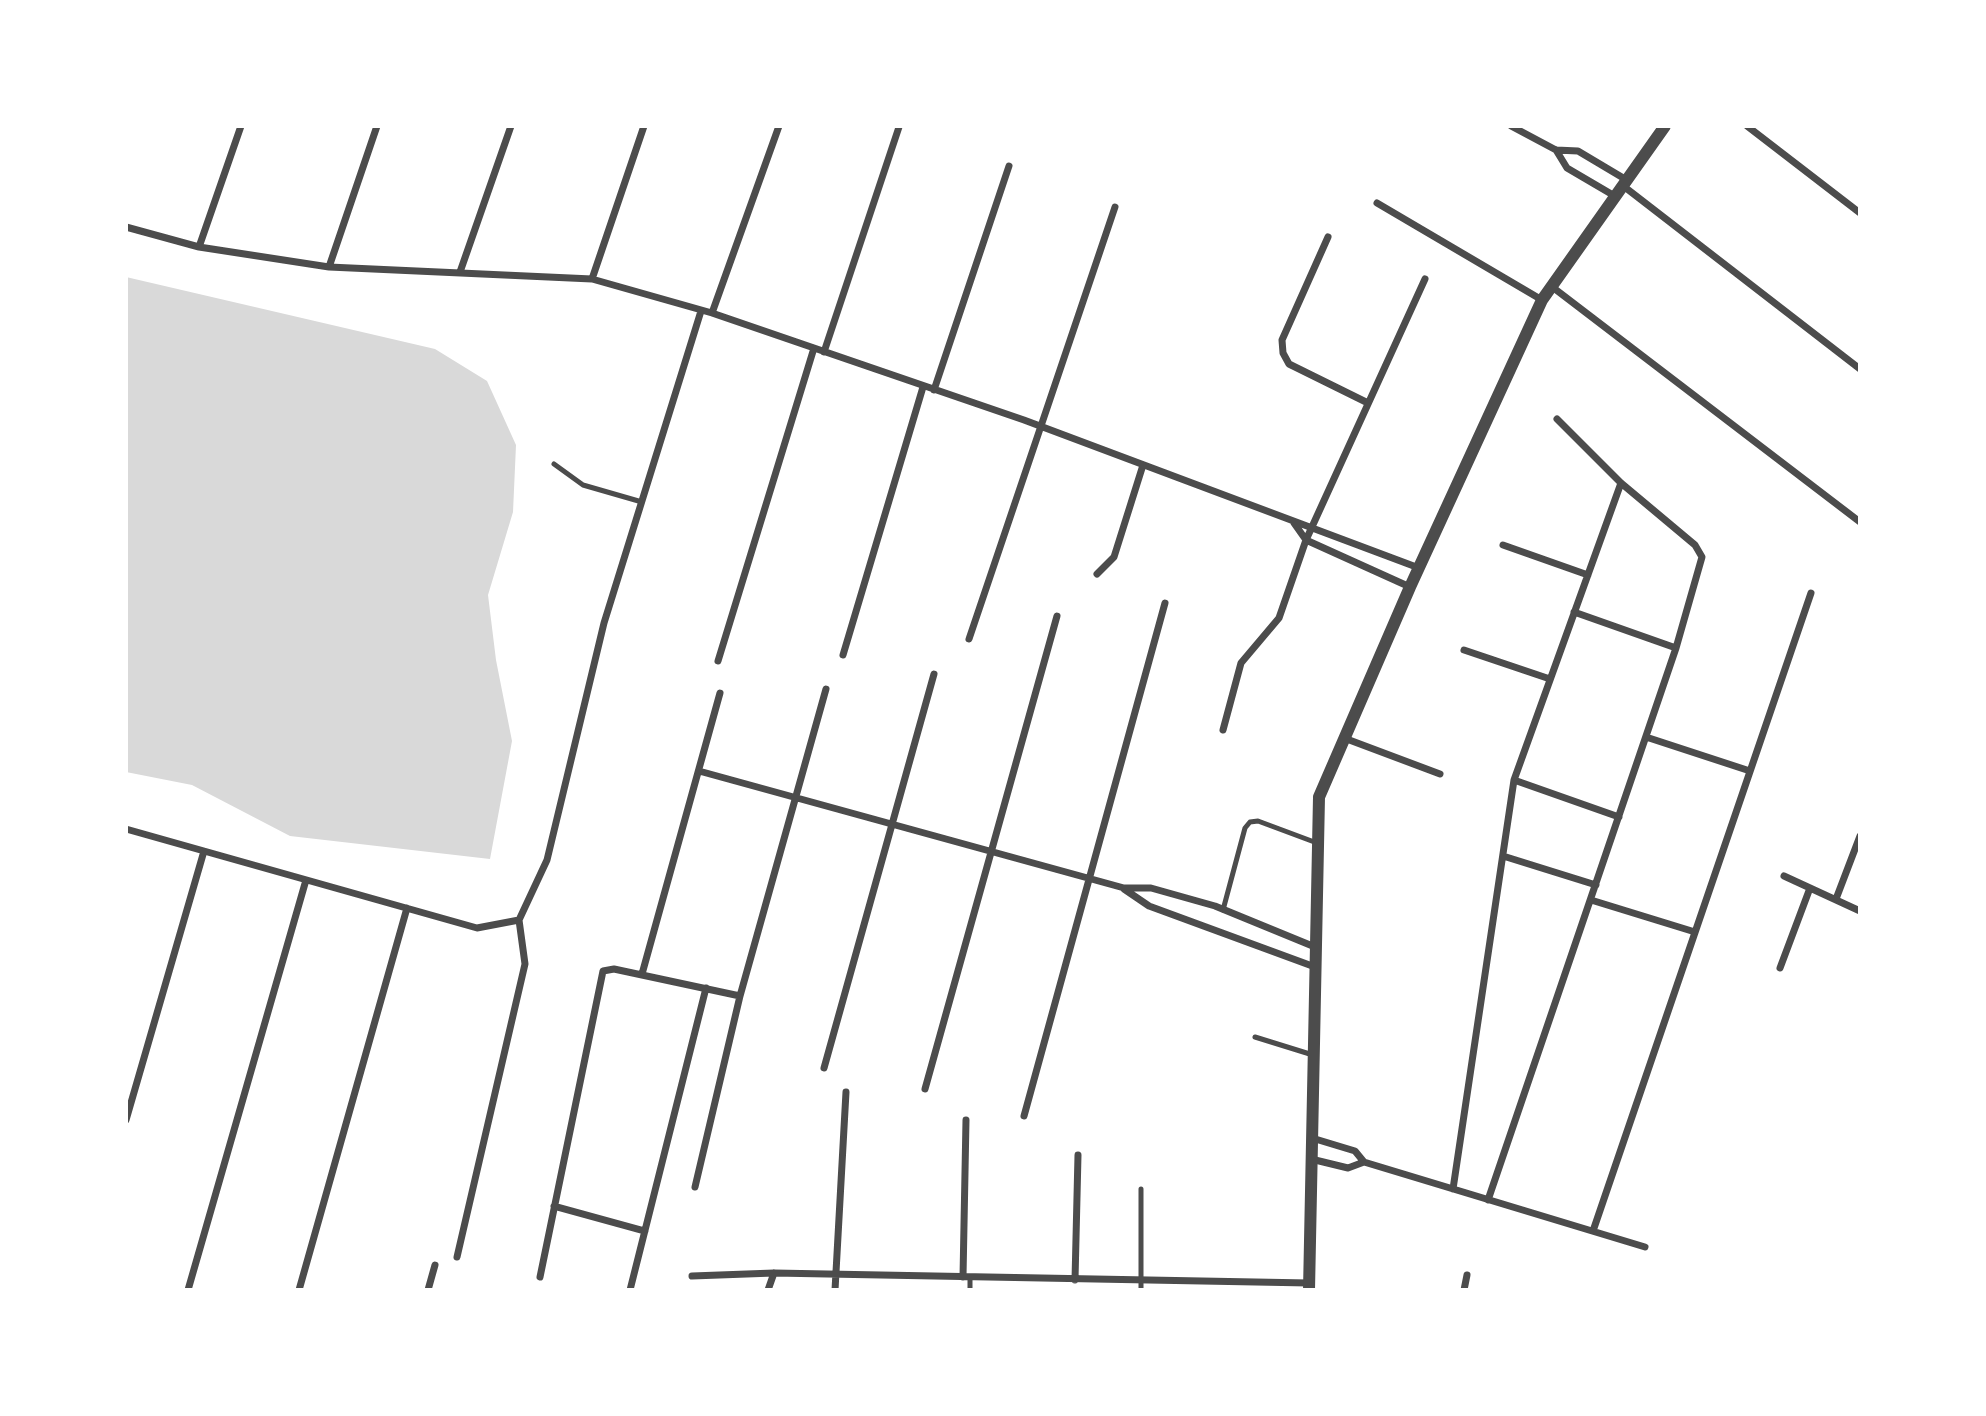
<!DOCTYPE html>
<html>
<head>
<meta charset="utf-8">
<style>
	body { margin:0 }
	#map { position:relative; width:1986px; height:1416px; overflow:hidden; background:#fff; font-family:Mulish,sans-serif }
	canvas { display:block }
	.frame { position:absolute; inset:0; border:128px solid #fff; pointer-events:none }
</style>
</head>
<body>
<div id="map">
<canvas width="1986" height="1416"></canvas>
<div class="frame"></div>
</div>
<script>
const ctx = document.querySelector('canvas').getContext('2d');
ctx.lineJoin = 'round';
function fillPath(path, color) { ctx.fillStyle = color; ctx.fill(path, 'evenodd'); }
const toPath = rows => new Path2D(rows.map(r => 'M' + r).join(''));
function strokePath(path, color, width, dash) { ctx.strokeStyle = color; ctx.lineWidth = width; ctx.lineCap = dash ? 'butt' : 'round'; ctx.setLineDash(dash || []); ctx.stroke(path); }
const water = toPath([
	[126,277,435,349,487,381,516,445,513,512,488,595,496,660,512,741,490,859,290,836,192,785,126,772]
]);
const service = toPath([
	[554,464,583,485,642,502],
	[1223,910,1245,828,1250,822,1258,821,1317,843],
	[1255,1037,1313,1055],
	[970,1290,970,1277],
	[1141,1290,1141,1189]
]);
const minor = toPath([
	[1511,126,1556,150,1578,151,1625,179],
	[1747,126,1860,213],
	[1556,150,1567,168,1613,195],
	[1622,185,1860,369],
	[1377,203,1542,300],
	[126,227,199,247,329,267,592,279,712,313,1024,420,1419,568],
	[1328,237,1282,340,1283,353,1289,364,1368,403],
	[199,247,241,126],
	[329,267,377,126],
	[460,272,511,126],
	[592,279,644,126],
	[1551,286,1860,522],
	[712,313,779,126],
	[824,352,899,127],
	[934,390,1009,166],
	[1294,523,1306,540,1410,587],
	[1503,545,1588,575],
	[1097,574,1114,557,1143,465],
	[1574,612,1676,648],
	[969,639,1115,207],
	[1464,650,1550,679],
	[843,655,923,387],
	[718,661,814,348],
	[1223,730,1241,663,1279,618,1306,540,1425,279],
	[1646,737,1750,771],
	[1344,738,1440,774],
	[699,771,1124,888,1151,888,1215,906,1315,947],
	[1514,780,1619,817],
	[126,829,477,928,519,920],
	[1503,856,1596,885],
	[1784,876,1860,911],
	[1124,889,1149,906,1315,967],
	[1836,899,1860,836],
	[1591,900,1695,932],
	[519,920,547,860,604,623,701,311],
	[1780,968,1810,888],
	[642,974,720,693],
	[824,1068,934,674],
	[925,1089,1057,616],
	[1024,1116,1165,603],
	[126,1120,204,851],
	[1312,1138,1355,1151,1364,1162,1645,1247],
	[1311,1159,1348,1168,1364,1162],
	[695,1187,740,996,826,689],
	[1453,1189,1514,780,1621,483],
	[1488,1200,1676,648,1702,557,1695,545,1621,483,1557,419],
	[554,1206,645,1231],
	[1593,1231,1811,593],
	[457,1257,525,964,519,920],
	[692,1276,774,1273,1309,1283],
	[540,1277,603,971,614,969,740,996],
	[963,1277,966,1120],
	[1075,1280,1078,1155],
	[188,1290,306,880],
	[299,1290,407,908],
	[428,1290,435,1265],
	[630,1290,706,988],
	[768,1290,774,1273],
	[835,1290,846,1092],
	[1464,1290,1467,1275]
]);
const tertiary = toPath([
	[1309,1290,1319,797,1410,587,1542,300,1665,126]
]);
fillPath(water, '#d9d9d9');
strokePath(service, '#4c4c4c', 5);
strokePath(minor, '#4c4c4c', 7);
strokePath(tertiary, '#4c4c4c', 12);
</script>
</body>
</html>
